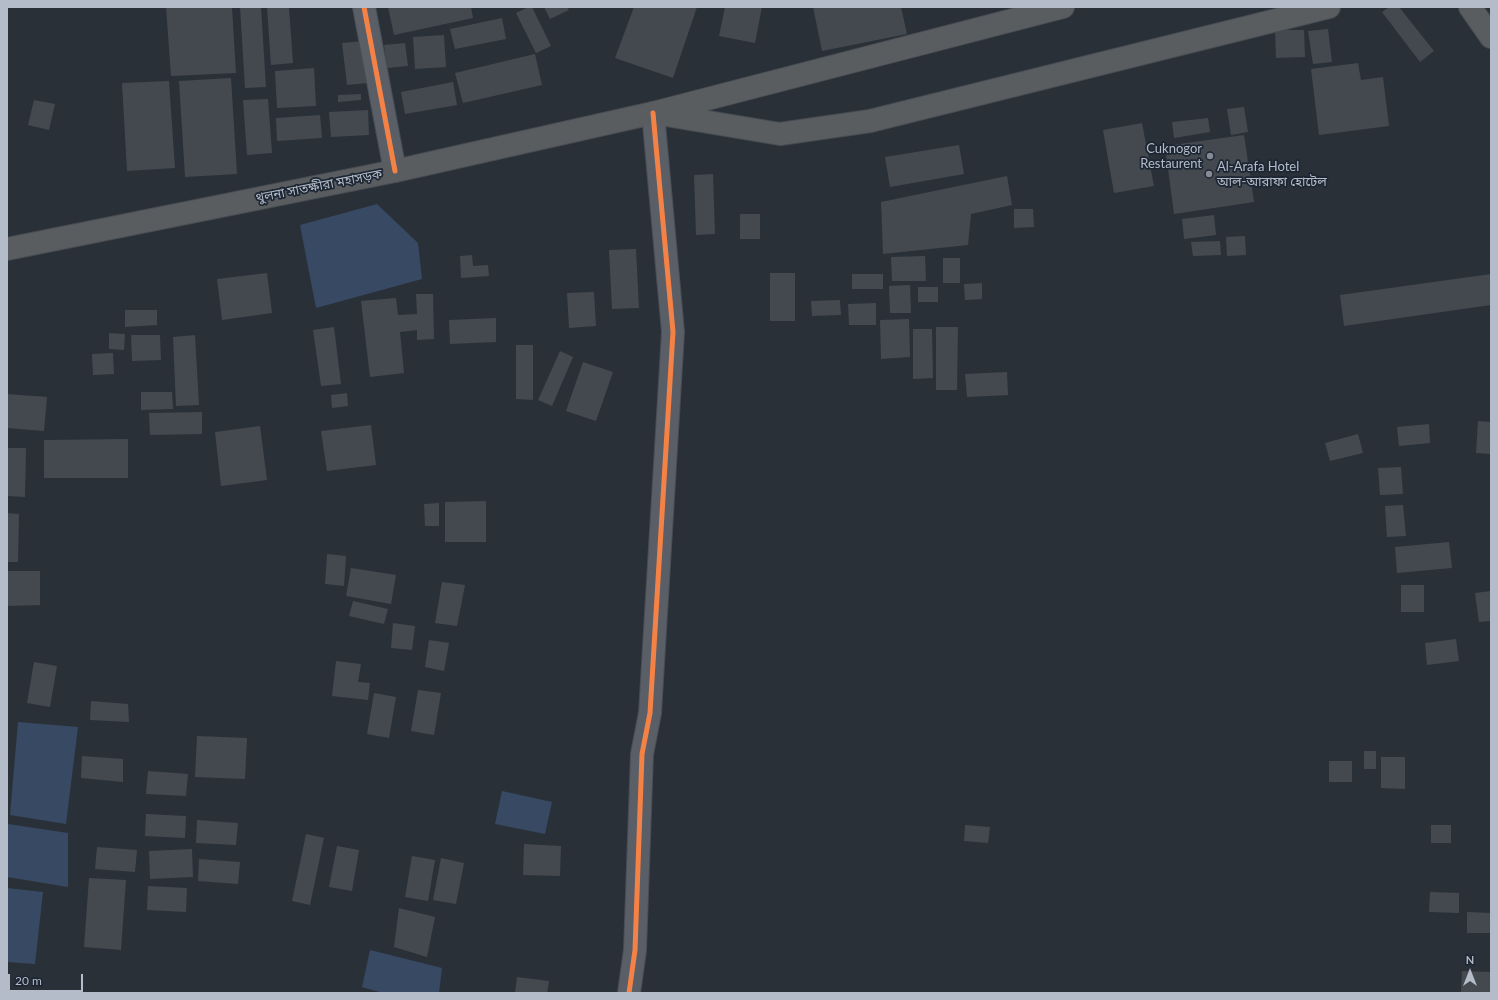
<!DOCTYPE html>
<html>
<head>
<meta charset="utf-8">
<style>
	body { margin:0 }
	#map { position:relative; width:1498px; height:1000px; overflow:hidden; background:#2a3038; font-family:Lato,sans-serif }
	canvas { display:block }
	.frame { position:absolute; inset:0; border:8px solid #b4bcc9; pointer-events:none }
	.north { position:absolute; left:1450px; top:952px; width:40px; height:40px; -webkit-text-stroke:3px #1d2633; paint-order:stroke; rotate:0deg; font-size:11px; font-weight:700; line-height:16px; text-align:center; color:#b4bcc9 }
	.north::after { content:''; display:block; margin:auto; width:14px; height:18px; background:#b4bcc9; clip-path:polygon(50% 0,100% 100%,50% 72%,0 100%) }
	.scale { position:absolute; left:8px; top:974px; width:75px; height:18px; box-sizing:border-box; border:2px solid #b4bcc9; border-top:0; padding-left:5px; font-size:12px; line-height:14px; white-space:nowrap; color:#b4bcc9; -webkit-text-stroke:3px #1d2633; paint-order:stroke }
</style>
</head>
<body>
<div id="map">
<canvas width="1498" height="1000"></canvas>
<div class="frame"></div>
<div class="north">N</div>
<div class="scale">20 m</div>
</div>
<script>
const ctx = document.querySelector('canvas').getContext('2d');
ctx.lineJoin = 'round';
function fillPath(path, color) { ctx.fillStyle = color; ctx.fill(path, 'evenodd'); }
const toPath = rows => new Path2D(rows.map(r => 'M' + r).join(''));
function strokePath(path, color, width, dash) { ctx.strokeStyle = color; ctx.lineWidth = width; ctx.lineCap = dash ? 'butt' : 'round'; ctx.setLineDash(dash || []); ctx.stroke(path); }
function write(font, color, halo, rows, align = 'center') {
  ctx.font = font + ' Lato,"Noto Sans Bengali",sans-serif'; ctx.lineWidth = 3.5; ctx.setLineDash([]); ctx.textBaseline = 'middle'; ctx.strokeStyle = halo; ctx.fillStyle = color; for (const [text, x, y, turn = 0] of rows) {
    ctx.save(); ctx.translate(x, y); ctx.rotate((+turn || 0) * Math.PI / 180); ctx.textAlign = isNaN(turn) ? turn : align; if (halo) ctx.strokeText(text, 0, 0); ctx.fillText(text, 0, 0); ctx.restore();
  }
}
const water = toPath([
	[377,204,418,243,422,279,316,308,300,225],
	[18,722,78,727,66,824,10,815],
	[502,791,552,802,545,834,495,824],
	[8,824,68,833,68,887,7,877],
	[7,888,43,892,35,964,7,962],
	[370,950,442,968,439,993,383,993,362,987]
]);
const building = toPath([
	[166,7,232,7,236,73,171,76],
	[240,7,261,7,266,87,245,88],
	[267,7,289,7,293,63,271,65],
	[388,7,471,7,473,18,394,35],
	[528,7,532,7,551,46,536,53,516,13],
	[544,7,567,7,569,10,550,19],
	[634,7,697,7,673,78,615,58],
	[725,7,762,7,755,43,719,36],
	[813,7,901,7,907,34,822,51],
	[1389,7,1399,7,1434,51,1420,62,1382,12],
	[502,18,506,39,455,49,450,29],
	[1328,29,1332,62,1313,64,1308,31],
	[1275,30,1304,30,1305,57,1276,58],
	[444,35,446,67,415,69,413,37],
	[363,41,368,83,347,85,342,43],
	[405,43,408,66,387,68,384,45],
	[535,54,542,85,463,103,455,73],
	[1358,63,1361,80,1383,77,1389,126,1319,135,1311,69],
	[314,68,316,106,277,108,275,71],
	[231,78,237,174,185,177,179,81],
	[169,81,175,168,127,171,122,83],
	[453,82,457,105,405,114,401,92],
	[361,94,361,100,338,102,338,95],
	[268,99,272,153,247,155,243,100],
	[34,100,55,104,49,130,28,125],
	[1244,107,1248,132,1231,135,1227,109],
	[368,110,369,135,331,137,329,112],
	[320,115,322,138,277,141,276,118],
	[1208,118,1210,132,1174,138,1172,122],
	[1142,123,1154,186,1114,193,1103,130],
	[1244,135,1254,202,1174,214,1165,146],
	[959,145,964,174,890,187,885,157],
	[713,174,715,234,696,235,694,175],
	[1007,176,1012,205,971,214,968,245,883,254,881,202],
	[1014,209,1033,209,1034,227,1014,228],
	[740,214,760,214,760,239,740,239],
	[1214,215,1216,235,1184,239,1182,219],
	[1245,236,1246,255,1227,256,1226,237],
	[1220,241,1221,255,1193,256,1191,242],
	[636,249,639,308,612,309,609,250],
	[472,255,473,266,488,265,489,276,461,278,460,256],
	[925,256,926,281,892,281,891,257],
	[943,258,960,258,960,283,943,283],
	[267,273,272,313,222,320,217,279],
	[770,273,795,273,795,321,770,321],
	[852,274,883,274,883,289,852,289],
	[1491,274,1491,305,1344,326,1340,295],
	[982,283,982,299,965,300,964,284],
	[910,285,911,313,890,313,889,286],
	[918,287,938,287,938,302,918,302],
	[594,292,596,326,569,328,567,293],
	[416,294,433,294,434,339,417,340,417,330,400,332,404,373,370,377,361,301,396,298,398,315,417,314],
	[840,300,841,315,812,316,811,301],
	[876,303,876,325,849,325,848,304],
	[125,310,157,310,157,325,125,327],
	[496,318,496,342,450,344,449,320],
	[909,319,910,357,881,359,880,320],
	[334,327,341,384,321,386,313,330],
	[936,327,958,327,957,390,936,390],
	[913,329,932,329,933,378,913,379],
	[109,333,125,334,124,350,109,349],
	[131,335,160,335,161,360,132,361],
	[195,335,199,405,176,406,173,337],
	[516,345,533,345,533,400,516,399],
	[560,351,573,357,552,406,538,400],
	[113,353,114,374,93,375,92,354],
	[583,362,613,372,596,421,566,411],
	[1007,372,1008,395,967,397,965,374],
	[141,392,172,392,173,409,141,410],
	[347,393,348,406,332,408,331,395],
	[7,394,47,397,44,431,7,428],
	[202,412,202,434,150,435,149,413],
	[1478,421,1491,422,1491,454,1476,453],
	[1429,424,1430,443,1399,446,1397,427],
	[371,425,376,465,327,471,321,431],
	[260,426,267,480,221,486,215,432],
	[1358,434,1363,453,1330,461,1325,443],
	[128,439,128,478,44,478,44,440],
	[7,448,26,448,25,497,7,496],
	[1401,467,1403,494,1380,495,1378,468],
	[486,501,486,542,445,542,445,502],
	[439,503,439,526,425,526,424,504],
	[1403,505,1406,536,1387,537,1385,506],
	[7,513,19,514,18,562,7,562],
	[1449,542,1452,568,1397,573,1395,547],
	[327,554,346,556,344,586,325,584],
	[351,568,396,575,391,604,346,596],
	[7,571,40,571,40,605,7,606],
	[442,582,465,585,457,626,435,623],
	[1401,585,1424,585,1424,612,1401,612],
	[1491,591,1491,621,1479,622,1475,593],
	[353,601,388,609,384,624,349,616],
	[393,623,415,626,412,650,391,648],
	[1456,639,1459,661,1427,665,1425,643],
	[429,640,449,643,444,671,425,667],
	[336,661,361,664,358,682,370,683,368,700,332,696],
	[34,662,57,666,50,707,27,703],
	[418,690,441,693,434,735,411,731],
	[374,693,396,697,389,738,367,734],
	[91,701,128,704,129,722,90,720],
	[197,736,247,738,245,779,195,777],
	[1364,751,1376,751,1376,769,1364,769],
	[82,756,123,759,123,782,81,778],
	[1381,757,1405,757,1405,789,1381,788],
	[1329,761,1352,761,1352,782,1329,782],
	[148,771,188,774,186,796,146,794],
	[146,814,186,816,185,838,145,836],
	[197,820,238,823,236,845,196,843],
	[965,825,990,827,988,843,964,841],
	[1431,825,1451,825,1451,843,1431,843],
	[306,834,324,838,310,905,292,901],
	[524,844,561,846,560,876,523,875],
	[337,846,359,850,352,891,329,887],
	[97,847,137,850,135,872,95,869],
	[192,849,193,877,150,879,149,851],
	[412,856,435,860,428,901,405,897],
	[441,858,464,863,456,904,433,900],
	[199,859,240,862,238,884,198,881],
	[89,878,126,880,121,950,84,947],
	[148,886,187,888,186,912,147,910],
	[1430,892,1459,893,1459,913,1429,912],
	[399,908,435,917,427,957,394,947],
	[1467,912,1491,913,1491,933,1467,933],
	[1462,971,1491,972,1491,993,1461,993],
	[517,977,549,981,547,993,515,993]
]);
const street = toPath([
	[364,7,395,171],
	[629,993,635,950,642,754,650,713,673,332,653,113]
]);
const highway = toPath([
	[1470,7,1491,37],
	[660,114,780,134,870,121,1329,7],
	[7,249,395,171,653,113,1063,7]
]);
const cycleway = toPath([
	[364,7,395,171],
	[629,993,635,950,642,754,650,713,673,332,653,113]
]);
const markers = [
	[1210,156,4,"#848b96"],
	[1209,174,4,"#848b96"]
];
const poiNames = [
	["Cuknogor",1202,149],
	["Restaurent",1202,164],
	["Al-Arafa Hotel",1217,167,"left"],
	["আল-আরাফা হোটেল",1217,182,"left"]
];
const streetNames = [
	["থুলনা সাতক্ষীরা মহাসড়ক",319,186,-11]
];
fillPath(water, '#384963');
fillPath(building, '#444950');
strokePath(street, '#484c53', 24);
strokePath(highway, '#474c53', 24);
strokePath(street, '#5a5e66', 22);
strokePath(highway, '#5a5d60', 22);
strokePath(cycleway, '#f48246', 5);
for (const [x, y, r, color] of markers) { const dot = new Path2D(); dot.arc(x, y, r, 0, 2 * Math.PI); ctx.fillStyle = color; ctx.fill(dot); strokePath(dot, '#1d2633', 1.5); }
write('13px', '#b4bcc9', '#1d2633', poiNames, 'right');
write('13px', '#b4bcc9', '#1d2633', streetNames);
</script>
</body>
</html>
